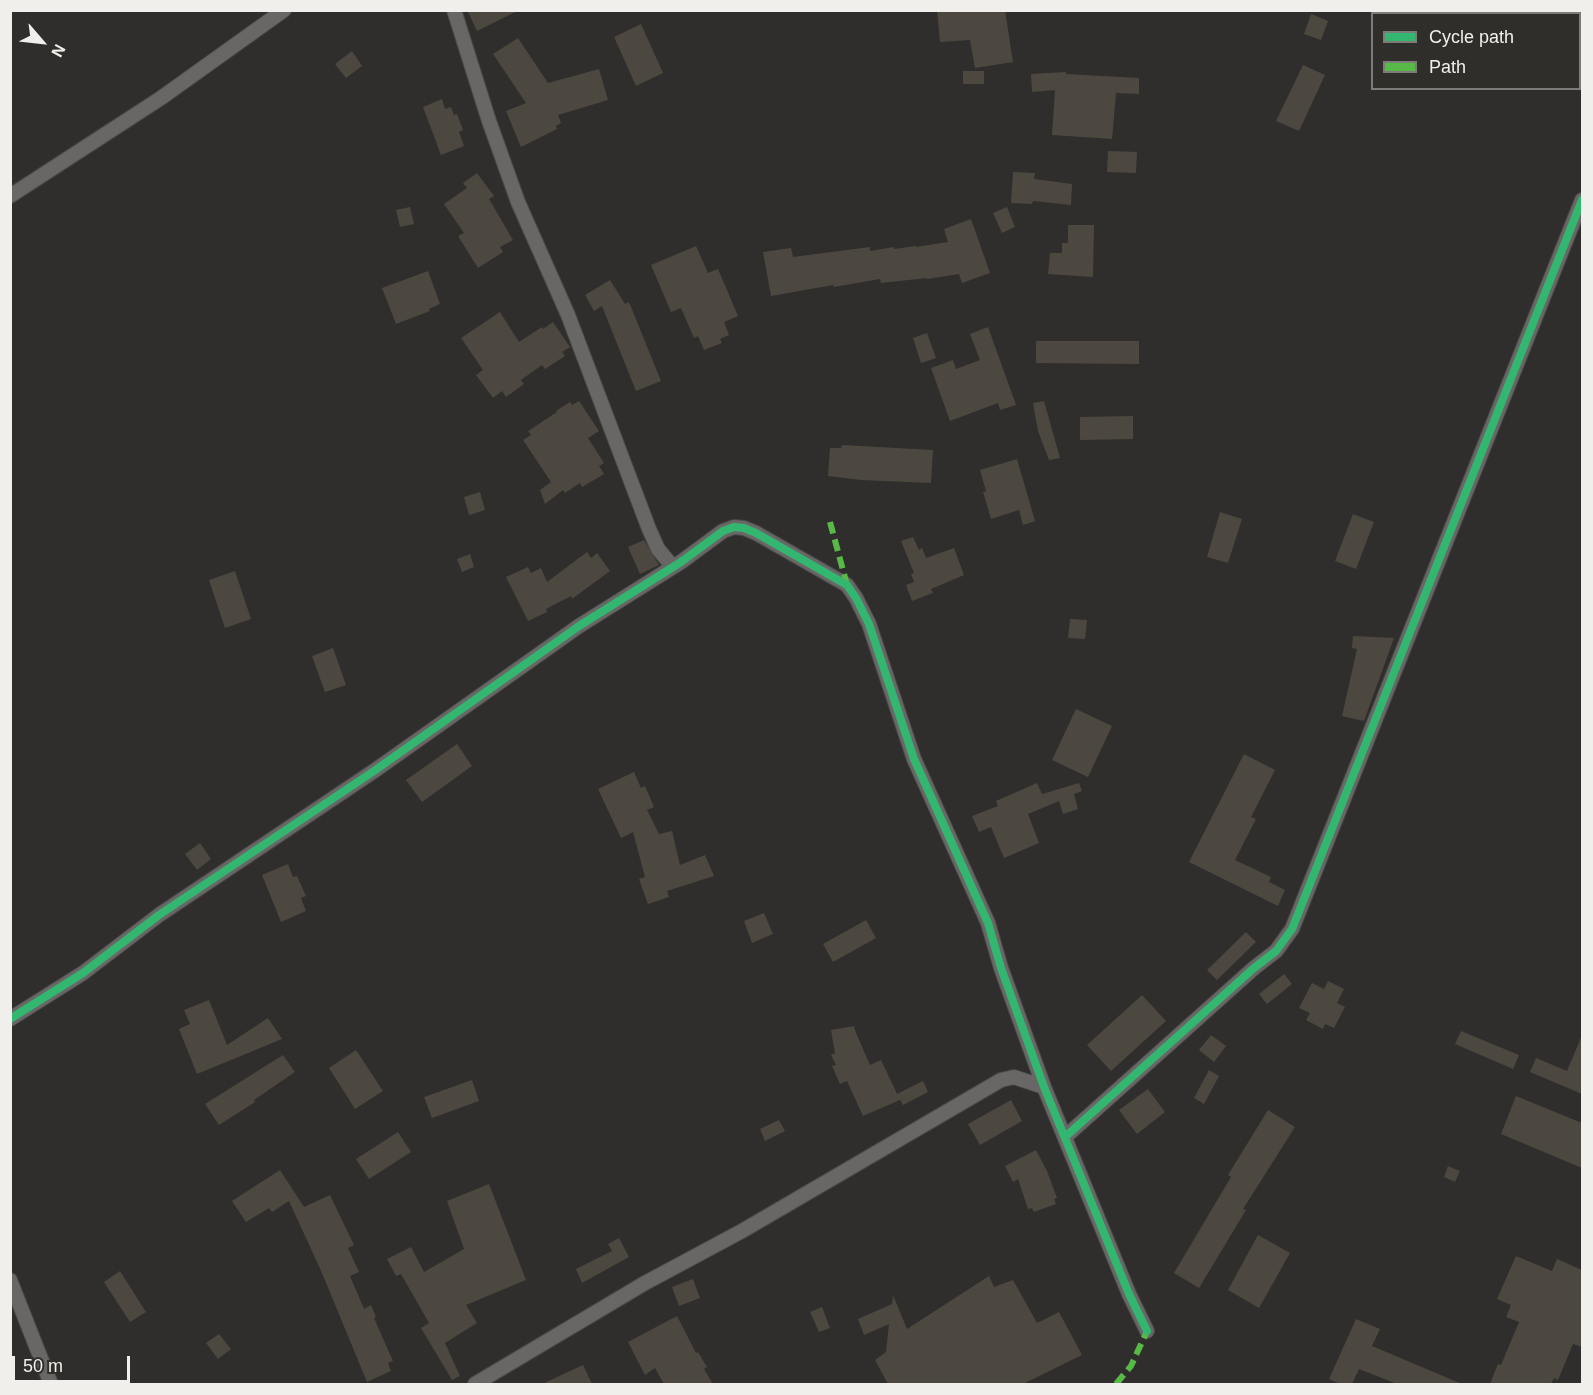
<!DOCTYPE html>
<html>
<head>
<meta charset="utf-8">
<style>
	body { margin:0 }
	#map { position:relative; width:1593px; height:1395px; overflow:hidden; background:#2f2e2c; font-family:Helvetica,sans-serif }
	canvas { display:block }
	.frame { position:absolute; inset:0; border:12px solid #f0efec; pointer-events:none }
	.legend { position:absolute; left:1371px; top:12px; width:210px; height:78px; box-sizing:border-box; background:#302e2b; border:2px solid #7d7b78; margin:0; padding:8px 10px; list-style:none; font-size:18px; color:#f0efec }
	.legend li { display:flex; align-items:center; gap:12px; height:30px }
	.legend b { width:30px; border:2px solid #7d7b78 }
	.north { position:absolute; left:12px; top:12px; width:60px; height:60px; -webkit-text-stroke:4px #302e2b; paint-order:stroke; rotate:118deg; font-size:16px; font-weight:700; line-height:24px; text-align:center; color:#f0efec }
	.north::after { content:''; display:block; margin:auto; width:21px; height:27px; background:#f0efec; clip-path:polygon(50% 0,100% 100%,50% 72%,0 100%) }
	.scale { position:absolute; left:12px; top:1356px; width:118px; height:27px; box-sizing:border-box; border:3px solid #f0efec; border-top:0; padding-left:8px; font-size:18px; line-height:21px; white-space:nowrap; color:#f0efec; -webkit-text-stroke:4px #302e2b; paint-order:stroke }
</style>
</head>
<body>
<div id="map">
<canvas width="1593" height="1395"></canvas>
<div class="frame"></div>
<ul class="legend">
<li><b style="height:8px;background:#33b770"></b>Cycle path</li>
<li><b style="height:8px;background:#58b947"></b>Path</li>
</ul>
<div class="north">N</div>
<div class="scale">50 m</div>
</div>
<script>
const ctx = document.querySelector('canvas').getContext('2d');
ctx.lineJoin = 'round';
function fillPath(path, color) { ctx.fillStyle = color; ctx.fill(path, 'evenodd'); }
const toPath = rows => new Path2D(rows.map(r => 'M' + r).join(''));
function strokePath(path, color, width, dash) { ctx.strokeStyle = color; ctx.lineWidth = width; ctx.lineCap = dash ? 'butt' : 'round'; ctx.setLineDash(dash || []); ctx.stroke(path); }
const building = toPath([
	[467,10,519,10,477,31],
	[937,10,1005,10,1013,62,975,68,970,40,940,42],
	[1311,14,1328,21,1321,40,1304,34],
	[641,24,663,73,636,86,614,37],
	[518,38,548,83,599,69,608,100,558,115,561,123,556,126,557,129,521,147,506,111,526,103,493,54],
	[352,51,362,66,346,78,335,64],
	[1303,65,1325,75,1299,131,1276,121],
	[963,71,984,71,984,84,963,84],
	[1066,72,1066,74,1139,78,1139,94,1116,93,1112,139,1052,135,1055,90,1032,92,1031,74],
	[442,99,445,109,451,107,454,115,457,114,463,130,459,132,464,146,441,155,423,107],
	[1108,151,1137,152,1136,173,1107,172],
	[1013,172,1035,173,1034,179,1072,184,1071,205,1033,201,1032,204,1011,203],
	[477,173,494,196,489,199,513,240,500,247,503,252,478,268,458,236,464,233,444,204,467,188,463,183],
	[410,207,414,224,400,227,396,210],
	[1007,207,1015,227,1002,233,993,213],
	[971,219,990,273,962,283,959,274,927,279,927,278,881,283,880,279,834,287,833,285,771,296,763,252,791,248,793,257,870,247,870,251,894,247,894,249,916,246,916,247,948,242,944,229],
	[1068,225,1094,225,1093,277,1048,274,1050,253,1062,253,1062,243,1068,243],
	[696,246,708,273,718,269,738,316,724,322,729,335,720,339,722,343,704,350,698,336,694,338,681,308,671,312,651,265],
	[428,271,440,304,429,309,430,311,396,324,382,288],
	[610,280,625,304,629,302,661,381,636,391,602,306,594,311,585,295],
	[500,312,519,342,542,327,543,329,553,322,570,347,562,352,565,356,545,369,542,365,521,380,524,384,506,397,502,391,493,398,476,375,483,370,461,338],
	[988,327,1016,405,1000,410,998,403,950,421,931,368,953,360,956,369,980,360,970,334],
	[927,333,936,358,921,363,913,338],
	[1036,341,1139,341,1139,364,1036,363],
	[579,401,599,431,588,438,604,463,599,466,604,474,582,487,580,483,565,493,563,490,545,504,540,490,551,482,523,440,531,435,528,431,557,412,556,411,570,402,572,405],
	[1044,401,1060,458,1049,460,1038,431,1033,403],
	[1133,416,1133,439,1080,440,1080,417],
	[842,445,933,450,931,483,861,480,828,476,830,448,841,448],
	[1017,459,1035,521,1023,525,1019,510,991,519,983,492,986,491,980,470],
	[480,492,485,510,469,515,464,497],
	[1220,512,1242,519,1228,563,1207,557],
	[1353,514,1374,522,1356,569,1335,561],
	[913,537,919,550,922,548,926,558,954,548,964,575,931,589,933,593,912,601,906,585,914,582,911,574,914,573,901,541],
	[644,540,659,565,640,574,628,547],
	[587,552,591,558,597,553,610,571,572,599,571,596,546,609,547,612,528,621,506,577,528,567,531,573,541,568,547,582],
	[470,554,474,567,462,572,457,559],
	[235,571,251,619,225,628,209,580],
	[1070,619,1087,620,1085,639,1068,638],
	[1353,636,1394,638,1364,721,1342,716,1357,649,1352,648],
	[333,648,346,685,325,692,312,656],
	[1076,709,1112,726,1088,777,1052,760],
	[457,744,472,766,422,802,406,780],
	[1244,754,1275,770,1251,817,1256,819,1235,860,1271,877,1269,882,1285,890,1278,906,1189,862],
	[634,772,641,788,645,786,654,807,647,810,659,834,672,831,680,865,705,855,714,876,667,891,669,897,648,904,639,879,645,877,633,832,621,838,598,789],
	[1037,783,1042,794,1079,783,1082,791,1074,794,1078,809,1063,814,1059,801,1028,814,1039,843,1004,858,991,827,979,832,972,816,998,806,996,801],
	[200,843,211,859,197,870,185,854],
	[288,864,293,877,297,876,306,896,301,898,306,911,281,922,262,875],
	[764,913,773,934,752,943,744,921],
	[866,920,876,938,833,962,823,944],
	[1246,932,1256,942,1217,980,1207,970],
	[1284,974,1292,984,1267,1004,1259,994],
	[1328,981,1344,989,1337,1003,1345,1007,1334,1028,1325,1024,1323,1029,1306,1020,1310,1013,1299,1008,1312,983,1324,989],
	[1142,995,1166,1021,1111,1071,1087,1045],
	[209,1000,227,1045,268,1018,282,1039,197,1074,179,1029,190,1024,184,1010],
	[854,1026,856,1033,870,1065,881,1060,900,1100,863,1116,847,1081,840,1084,832,1066,836,1065,831,1055,835,1053,831,1030],
	[1461,1031,1519,1055,1513,1069,1455,1044],
	[1211,1035,1226,1046,1214,1062,1199,1050],
	[1582,1035,1582,1094,1530,1072,1536,1058,1567,1071],
	[356,1050,383,1091,355,1109,329,1068],
	[283,1055,295,1072,254,1100,255,1102,219,1125,205,1104],
	[1209,1070,1219,1076,1204,1104,1194,1098],
	[472,1080,479,1101,432,1118,424,1097],
	[923,1081,928,1092,903,1105,897,1094],
	[1148,1089,1165,1112,1137,1134,1119,1110],
	[1516,1096,1582,1123,1582,1168,1501,1134],
	[1011,1100,1022,1121,980,1145,968,1124],
	[1268,1110,1295,1127,1243,1209,1246,1210,1199,1288,1174,1273,1231,1177,1228,1175],
	[779,1120,785,1131,765,1141,760,1129],
	[398,1132,411,1152,369,1179,356,1159],
	[1036,1150,1047,1171,1057,1198,1054,1199,1056,1204,1034,1212,1032,1208,1028,1209,1018,1179,1013,1182,1005,1166],
	[1448,1166,1460,1171,1455,1182,1444,1177],
	[280,1170,304,1207,330,1195,354,1245,348,1248,359,1272,350,1276,364,1309,371,1305,376,1317,374,1318,393,1361,388,1363,391,1371,367,1382,322,1273,289,1201,272,1212,269,1208,246,1222,232,1201],
	[489,1184,526,1280,466,1305,477,1323,445,1343,460,1376,452,1380,421,1328,429,1323,401,1274,396,1276,387,1259,411,1247,424,1272,464,1249,447,1201],
	[1258,1235,1290,1253,1259,1308,1228,1290],
	[619,1238,629,1257,582,1283,576,1269,612,1251,608,1244],
	[1516,1256,1552,1271,1557,1259,1582,1270,1582,1347,1573,1344,1558,1380,1554,1378,1551,1384,1490,1384,1498,1364,1501,1365,1519,1322,1506,1317,1511,1305,1497,1299],
	[120,1271,146,1312,130,1322,104,1282],
	[989,1276,994,1287,1013,1280,1037,1323,1059,1312,1082,1355,1023,1384,888,1384,875,1360,886,1352,889,1324,864,1335,858,1319,892,1304,893,1295,907,1329],
	[693,1279,700,1298,679,1306,672,1287],
	[822,1307,830,1328,819,1332,810,1312],
	[677,1316,696,1353,698,1352,707,1367,704,1369,713,1384,664,1384,655,1368,645,1375,628,1342],
	[1356,1319,1380,1329,1372,1346,1462,1384,1397,1384,1359,1369,1352,1384,1340,1384,1329,1379],
	[219,1334,231,1349,218,1359,206,1343],
	[583,1365,592,1384,542,1384]
]);
const street = toPath([
	[454,10,489,121,518,202,568,315,649,529,658,549,673,567],
	[10,196,161,98,284,10],
	[10,1019,83,973,159,915,374,771,579,626,681,562,723,531,734,527,744,528,756,533,847,585,856,598,869,624,914,759,988,923,1001,968,1044,1087,1129,1294,1147,1331],
	[1065,1137,1254,968,1276,951,1292,929,1582,200],
	[10,1280,51,1384],
	[475,1384,645,1283,742,1231,1001,1080,1014,1077,1044,1087]
]);
const quiet = toPath([
	[830,522,847,585],
	[1116,1384,1131,1366,1147,1331]
]);
const cycleway = toPath([
	[10,1019,83,973,159,915,374,771,579,626,681,562,723,531,734,527,744,528,756,533,847,585,856,598,869,624,914,759,988,923,1001,968,1044,1087,1129,1294,1147,1331],
	[1065,1137,1254,968,1276,951,1292,929,1582,200]
]);
fillPath(building, '#4c4840');
strokePath(street, '#4a4a48', 16);
strokePath(street, '#686766', 14);
strokePath(quiet, '#58b947', 6, [12, 6]);
strokePath(cycleway, '#33b770', 8);
</script>
</body>
</html>
